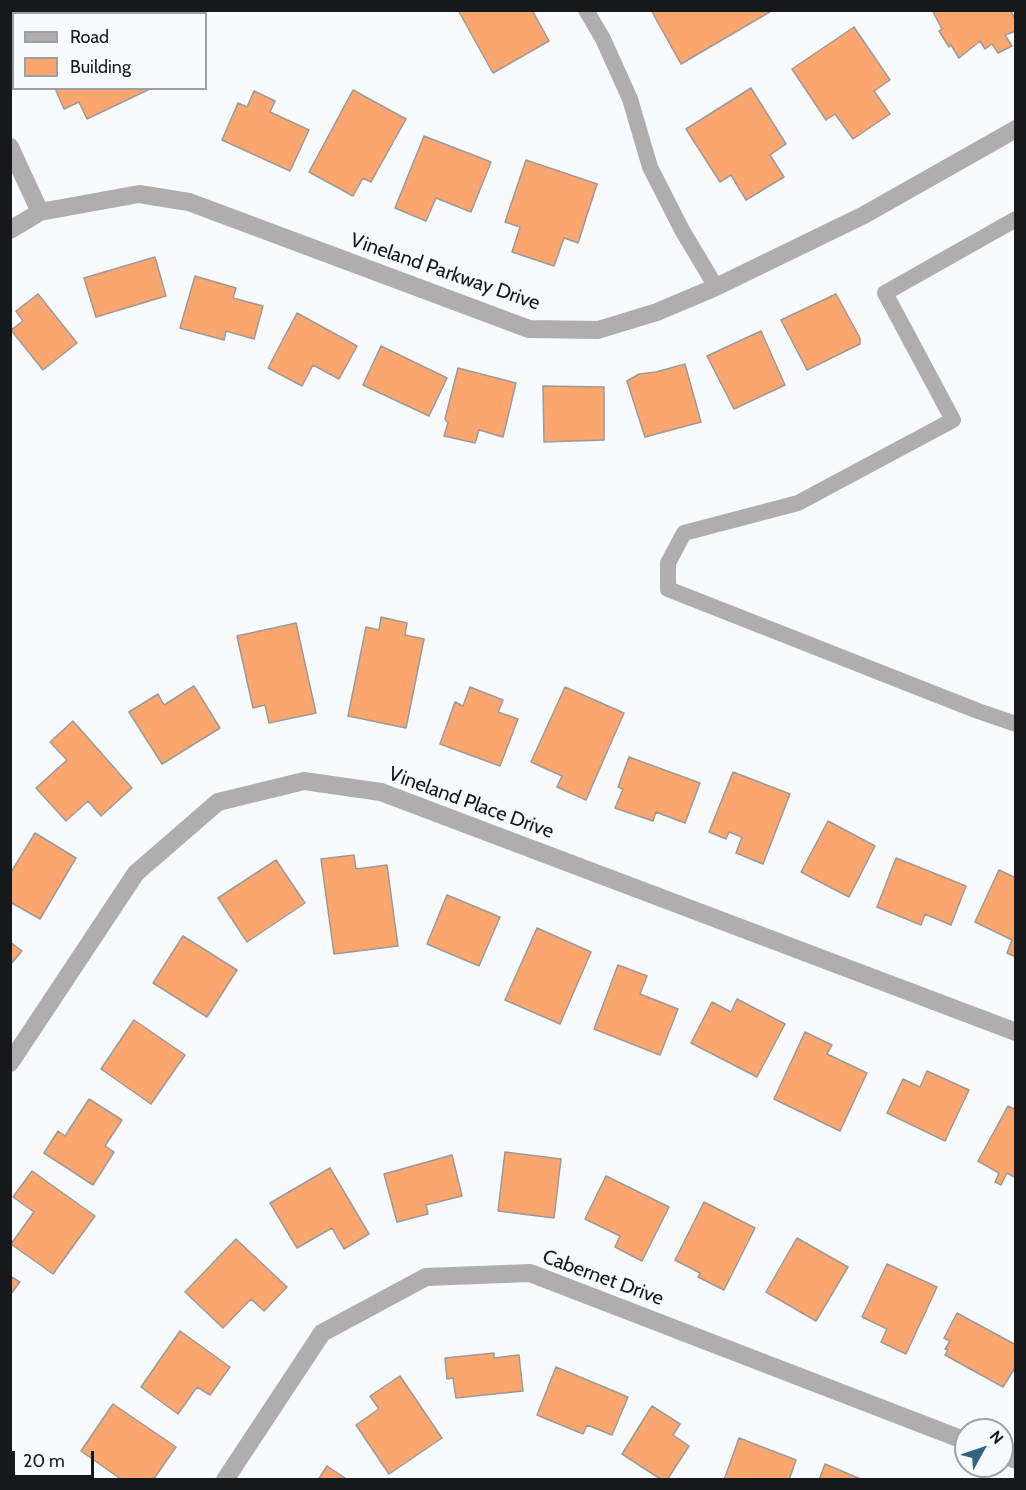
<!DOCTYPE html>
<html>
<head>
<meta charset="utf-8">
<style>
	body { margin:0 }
	#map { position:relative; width:1026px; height:1490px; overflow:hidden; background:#f8fbfe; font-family:Cabin,sans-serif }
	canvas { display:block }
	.frame { position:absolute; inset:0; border:12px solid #171819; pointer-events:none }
	.legend { position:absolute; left:12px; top:12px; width:195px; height:78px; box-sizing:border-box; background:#f8fbfe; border:2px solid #9ea0a2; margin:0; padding:8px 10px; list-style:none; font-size:18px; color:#171819 }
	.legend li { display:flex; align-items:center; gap:12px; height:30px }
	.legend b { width:30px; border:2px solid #9ea0a2 }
	.north { position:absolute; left:954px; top:1418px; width:60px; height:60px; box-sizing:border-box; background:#f8fbfe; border:2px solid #9ea0a2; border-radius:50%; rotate:50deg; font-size:16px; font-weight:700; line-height:24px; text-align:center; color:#171819 }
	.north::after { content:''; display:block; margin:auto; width:21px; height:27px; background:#306581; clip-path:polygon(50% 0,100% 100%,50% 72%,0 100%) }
	.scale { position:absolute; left:12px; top:1451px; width:82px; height:27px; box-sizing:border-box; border:3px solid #171819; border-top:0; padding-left:8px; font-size:18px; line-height:21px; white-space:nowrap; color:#171819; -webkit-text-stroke:4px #f8fbfe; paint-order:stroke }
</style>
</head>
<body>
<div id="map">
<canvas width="1026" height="1490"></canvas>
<div class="frame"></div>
<ul class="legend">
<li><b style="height:8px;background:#afadad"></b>Road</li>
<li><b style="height:16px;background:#fba66f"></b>Building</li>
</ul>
<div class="north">N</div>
<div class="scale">20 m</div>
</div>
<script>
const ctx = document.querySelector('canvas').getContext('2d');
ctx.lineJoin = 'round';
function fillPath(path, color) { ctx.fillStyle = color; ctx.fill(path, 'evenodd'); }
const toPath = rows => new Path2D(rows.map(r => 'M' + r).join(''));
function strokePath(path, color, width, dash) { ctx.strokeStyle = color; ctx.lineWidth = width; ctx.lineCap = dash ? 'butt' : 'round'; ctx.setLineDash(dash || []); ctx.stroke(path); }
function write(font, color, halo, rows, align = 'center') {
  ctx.font = font + ' Cabin,sans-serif'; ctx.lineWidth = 4.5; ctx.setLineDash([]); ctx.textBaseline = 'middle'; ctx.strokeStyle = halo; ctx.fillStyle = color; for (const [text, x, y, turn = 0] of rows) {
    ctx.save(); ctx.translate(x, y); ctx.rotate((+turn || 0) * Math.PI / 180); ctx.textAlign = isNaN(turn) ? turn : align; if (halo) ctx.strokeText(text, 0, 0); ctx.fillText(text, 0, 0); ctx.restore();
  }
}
const building = toPath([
	[47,10,106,10,108,14,48,14,47,10],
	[458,10,532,10,549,41,493,73,458,10],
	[651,10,773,10,681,64,651,10],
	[932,10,1010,10,1016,20,1016,31,1005,35,1012,46,998,53,992,44,985,49,980,41,959,58,951,45,949,47,939,31,942,29,932,10],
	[854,27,890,80,874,91,890,114,853,139,835,114,826,120,792,69,854,27],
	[55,88,152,88,87,119,79,102,64,109,55,88],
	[751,88,786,144,770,155,784,177,746,200,731,175,720,182,686,129,751,88],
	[353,90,406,119,371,182,363,178,353,196,309,172,353,90],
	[254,91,275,101,270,112,309,130,290,171,222,140,238,103,247,107,254,91],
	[424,136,491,162,471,212,436,198,426,221,395,208,424,136],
	[526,160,597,184,578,243,564,238,554,266,512,252,520,227,505,222,526,160],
	[155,257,166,296,96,317,84,278,155,257],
	[195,276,236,288,233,298,263,306,254,339,226,331,224,340,180,328,195,276],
	[38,294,77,343,43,370,11,330,23,321,16,311,38,294],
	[836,294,860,338,860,344,807,370,781,320,836,294],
	[297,313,357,346,339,379,313,365,302,386,268,368,297,313],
	[761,331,785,385,734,409,707,356,761,331],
	[381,346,447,378,429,416,363,385,381,346],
	[685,364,701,422,645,437,627,381,639,374,656,372,685,364],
	[458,368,516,383,503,437,479,430,475,443,444,436,448,423,445,419,458,368],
	[543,386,604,387,604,440,544,442,543,386],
	[381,617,407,623,405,635,424,639,406,728,348,716,366,627,379,630,381,617],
	[296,623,316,713,269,723,265,705,253,708,237,636,296,623],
	[194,686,220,728,162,764,129,712,158,694,164,705,194,686],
	[470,687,503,700,498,712,518,719,500,766,440,744,455,702,463,706,470,687],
	[565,687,624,713,586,800,557,787,562,776,531,762,565,687],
	[73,721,132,788,101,816,88,801,66,821,36,788,67,760,50,742,73,721],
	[629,757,700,783,685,823,656,812,653,821,615,808,623,789,618,787,629,757],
	[733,772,790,794,763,864,736,853,742,837,729,832,726,839,709,832,733,772],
	[828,821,875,846,849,897,801,872,828,821],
	[35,833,76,858,40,919,10,902,10,874,35,833],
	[354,855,356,869,387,865,398,946,334,954,321,859,354,855],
	[896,858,966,886,951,925,925,914,921,925,877,907,896,858],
	[276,860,305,903,247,942,218,898,276,860],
	[999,870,1016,878,1016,957,1007,953,1012,940,975,922,999,870],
	[447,895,500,917,479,966,427,944,447,895],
	[537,928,591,952,560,1024,505,1000,537,928],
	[183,936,237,970,207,1017,153,983,183,936],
	[10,942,22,951,10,965,10,942],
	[618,965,647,976,640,994,678,1009,660,1055,594,1029,618,965],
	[737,999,785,1024,757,1077,691,1043,712,1002,731,1012,737,999],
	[134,1020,185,1055,151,1104,101,1069,134,1020],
	[805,1032,832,1045,827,1054,867,1073,840,1131,774,1099,805,1032],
	[927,1071,969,1090,945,1141,887,1113,903,1079,920,1087,927,1071],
	[89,1099,122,1120,105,1146,114,1152,93,1185,44,1153,58,1131,65,1136,89,1099],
	[1008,1106,1016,1110,1016,1178,1007,1173,1001,1185,995,1182,999,1173,978,1161,1008,1106],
	[505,1152,561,1159,554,1218,498,1211,505,1152],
	[452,1155,462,1196,426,1205,428,1214,397,1222,384,1174,452,1155],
	[330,1168,369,1234,344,1249,332,1228,297,1248,270,1203,330,1168],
	[32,1171,95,1216,53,1274,11,1244,34,1212,13,1197,32,1171],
	[606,1176,669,1207,642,1261,615,1247,620,1236,585,1219,606,1176],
	[704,1202,755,1228,724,1290,698,1277,700,1273,675,1260,704,1202],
	[797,1238,848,1267,816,1321,766,1292,797,1238],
	[236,1239,287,1287,264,1311,251,1299,223,1328,185,1292,236,1239],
	[887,1264,937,1287,906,1354,881,1342,887,1329,862,1317,887,1264],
	[10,1276,20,1282,10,1295,10,1276],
	[957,1313,1016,1345,1016,1366,1003,1387,945,1355,948,1350,945,1349,950,1341,944,1338,957,1313],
	[180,1331,230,1367,210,1395,197,1387,178,1414,141,1387,180,1331],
	[494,1353,494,1358,519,1355,523,1391,456,1398,453,1378,447,1379,445,1358,494,1353],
	[556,1367,628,1397,612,1435,587,1425,583,1434,537,1415,556,1367],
	[400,1376,442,1438,389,1474,356,1425,379,1409,370,1396,400,1376],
	[113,1404,176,1447,153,1480,122,1480,81,1451,113,1404],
	[652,1406,680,1424,673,1435,689,1446,667,1480,662,1480,622,1454,652,1406],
	[739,1438,796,1460,789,1480,724,1480,739,1438],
	[825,1464,863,1480,819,1480,825,1464],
	[327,1466,348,1480,318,1480,327,1466]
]);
const lane = toPath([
	[586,10,603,39,630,99,650,167,682,230,716,287],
	[1016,219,885,293,953,420,798,503,684,533,668,563,668,589,978,711,1016,724]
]);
const street = toPath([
	[10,147,40,212],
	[10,230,40,212,139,194,189,202,529,329,598,330,657,312,716,287,864,215,1016,129],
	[10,1063,136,873,218,802,304,781,381,792,1016,1032],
	[1002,1454,1016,1460],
	[225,1480,322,1333,426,1277,530,1273,966,1441]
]);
const streetNames = [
	["Vineland Parkway Drive",445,272,19],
	["Vineland Place Drive",471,803,20],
	["Cabernet Drive",603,1278,20]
];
fillPath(building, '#fba66f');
strokePath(building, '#9c9997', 1.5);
strokePath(lane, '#afadad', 16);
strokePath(street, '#afadad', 18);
write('20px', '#171819', '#f8fbfe', streetNames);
</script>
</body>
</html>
